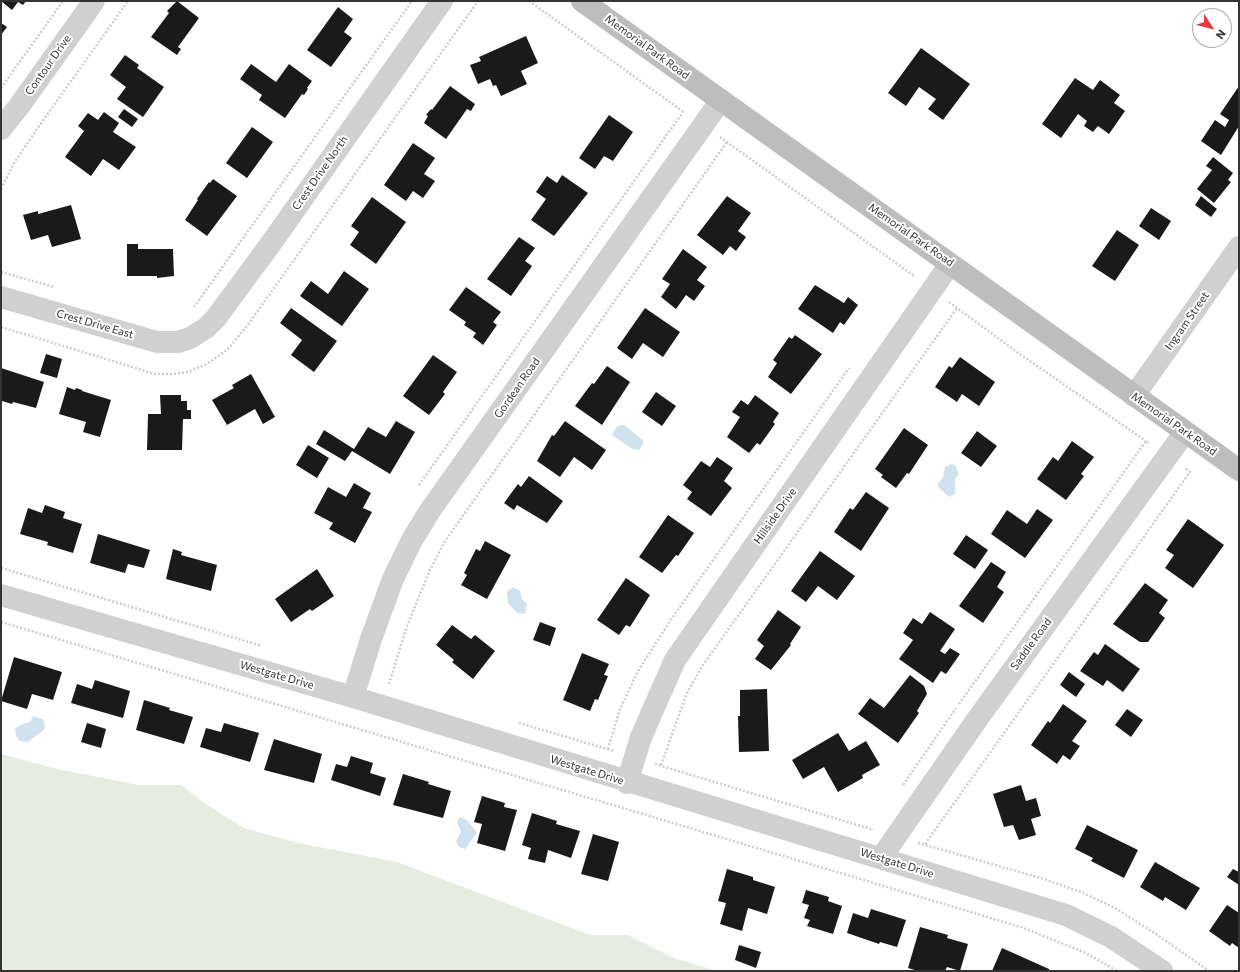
<!DOCTYPE html>
<html>
<head>
<meta charset="utf-8">
<style>
	body { margin:0 }
	#map { position:relative; width:1240px; height:972px; overflow:hidden; background:#fff; font-family:Commissioner,sans-serif }
	canvas { display:block }
	.frame { position:absolute; inset:0; border:2px solid #333; pointer-events:none }
	.north { position:absolute; left:1192px; top:8px; width:40px; height:40px; box-sizing:border-box; background:#fff; border:1px solid #adadad; border-radius:50%; rotate:126deg; font-size:11px; font-weight:700; line-height:16px; text-align:center; color:#333 }
	.north::after { content:''; display:block; margin:auto; width:14px; height:18px; background:#e63946; clip-path:polygon(50% 0,100% 100%,50% 72%,0 100%) }
</style>
</head>
<body>
<div id="map">
<canvas width="1240" height="972"></canvas>
<div class="frame"></div>
<div class="north">N</div>
</div>
<script>
const ctx = document.querySelector('canvas').getContext('2d');
ctx.lineJoin = 'round';
function fillPath(path, color) { ctx.fillStyle = color; ctx.fill(path, 'evenodd'); }
const toPath = rows => new Path2D(rows.map(r => 'M' + r).join(''));
function strokePath(path, color, width, dash) { ctx.strokeStyle = color; ctx.lineWidth = width; ctx.lineCap = dash ? 'butt' : 'round'; ctx.setLineDash(dash || []); ctx.stroke(path); }
function write(font, color, halo, rows, align = 'center') {
  ctx.font = font + ' Commissioner,sans-serif'; ctx.lineWidth = 4; ctx.setLineDash([]); ctx.textBaseline = 'middle'; ctx.strokeStyle = halo; ctx.fillStyle = color; for (const [text, x, y, turn = 0] of rows) {
    ctx.save(); ctx.translate(x, y); ctx.rotate((+turn || 0) * Math.PI / 180); ctx.textAlign = isNaN(turn) ? turn : align; if (halo) ctx.strokeText(text, 0, 0); ctx.fillText(text, 0, 0); ctx.restore();
  }
}
const green = toPath([
	[1,754,57,769,138,785,181,785,207,805,244,828,298,843,397,862,590,935,628,935,674,958,717,971,1,971]
]);
const water = toPath([
	[624,425,643,440,643,444,639,450,632,449,612,435,617,426],
	[951,464,955,465,959,474,955,479,955,494,949,497,938,487,938,484,943,477,945,467],
	[513,587,520,591,522,599,527,604,525,614,517,613,508,603,507,592],
	[33,716,44,720,45,729,28,742,20,741,16,736,15,729,20,725,30,722],
	[460,817,467,820,477,833,465,849,459,847,456,841,461,832,457,822]
]);
const building = toPath([
	[1,1,26,1,23,5,18,2,12,10],
	[177,1,199,18,178,47,181,49,177,55,151,37,169,13,167,11],
	[338,7,353,19,344,32,352,38,331,67,307,50],
	[1,23,7,27,1,35],
	[526,36,538,63,521,71,527,84,501,96,496,85,493,86,490,79,478,84,470,65,481,61,479,57],
	[921,48,970,84,943,120,928,109,936,99,919,87,906,106,888,93],
	[125,55,139,65,137,68,164,87,143,117,117,99,126,87,110,75],
	[251,64,276,82,289,64,312,81,307,88,308,89,304,95,302,94,285,118,259,100,262,95,240,79],
	[1075,78,1093,90,1100,80,1120,95,1114,103,1125,111,1109,134,1098,126,1093,132,1084,126,1087,121,1078,114,1061,138,1042,124],
	[450,86,475,104,471,111,467,109,446,139,424,123,428,116,426,115,431,109,432,110],
	[1239,86,1239,126,1221,155,1201,141,1215,120,1225,127,1229,120,1220,114],
	[124,109,138,119,132,127,118,117],
	[104,112,119,123,113,132,136,147,119,170,103,159,91,176,65,157,84,131,78,126,88,113,98,120],
	[609,115,633,132,613,161,604,156,595,169,579,158],
	[252,127,273,142,247,178,226,163],
	[413,143,435,158,424,174,435,181,423,198,413,191,406,201,384,185],
	[1213,157,1233,173,1228,180,1231,182,1214,203,1197,189,1212,170,1206,166],
	[562,175,588,193,554,236,531,220,546,199,536,192,547,176,557,183],
	[213,179,237,196,207,236,185,220,198,200,197,199,209,182,210,183],
	[727,196,751,213,738,231,746,237,736,251,730,246,723,255,697,235],
	[1201,196,1217,209,1211,217,1195,205],
	[372,197,406,222,376,264,350,245,359,232,351,226],
	[71,205,81,239,52,247,48,235,31,240,23,215,38,211,38,214],
	[1151,208,1171,221,1159,240,1139,226],
	[1117,230,1139,245,1115,281,1092,266],
	[519,237,535,248,525,261,532,266,511,296,487,279],
	[127,244,138,244,138,249,173,249,174,276,157,278,157,276,127,276],
	[683,249,707,267,697,280,705,286,694,301,686,295,676,309,661,297,670,284,662,279],
	[344,271,369,289,342,326,300,296,311,281,328,294],
	[815,285,844,303,848,297,858,305,844,325,840,322,833,333,798,309],
	[466,287,501,312,493,322,497,325,483,345,473,337,476,333,464,325,466,322,449,310],
	[291,308,337,341,314,372,291,355,302,340,280,323],
	[645,308,680,332,663,357,643,343,632,359,617,348],
	[795,335,822,354,791,394,768,377,777,363,773,360,789,337,792,339],
	[46,354,62,359,57,378,40,373],
	[433,355,457,372,443,392,445,394,429,415,403,396],
	[960,357,995,382,979,406,962,394,957,402,935,387,949,366,952,368],
	[607,366,630,382,602,425,575,406,592,383,594,384],
	[1,368,44,382,36,408,13,402,12,404,2,401],
	[251,374,275,417,263,424,255,409,227,425,212,400,234,388,232,385],
	[67,387,75,390,76,388,82,390,82,391,111,400,100,437,83,432,86,422,59,414],
	[656,392,676,406,662,426,642,412],
	[160,395,181,395,181,401,187,401,187,410,191,410,191,419,183,419,182,450,147,450,148,414,161,414],
	[755,395,779,413,773,422,775,424,760,445,757,443,749,453,727,437,740,417,732,412,741,400,748,405],
	[396,421,415,432,390,474,352,451,345,461,316,444,324,430,354,449,368,427,386,437],
	[565,421,606,450,592,470,574,457,560,477,537,461,552,435,554,436],
	[904,428,928,445,909,474,907,473,896,488,881,477,883,475,875,469],
	[977,431,997,446,981,467,961,453],
	[1072,441,1094,457,1081,474,1084,476,1066,500,1037,479,1053,457,1058,461],
	[308,445,329,458,317,478,296,465],
	[717,457,733,468,724,481,732,488,711,516,687,499,692,492,683,485,701,461,710,467],
	[529,476,563,501,547,523,517,505,514,510,504,503,518,484,521,487],
	[354,483,371,493,363,508,372,512,355,543,329,529,333,523,314,513,328,487,346,497],
	[866,492,889,508,861,551,834,532,850,508,853,510],
	[45,505,65,512,63,518,82,524,73,553,47,545,48,542,20,534,28,508,42,513],
	[1037,509,1053,520,1025,558,991,534,1007,510,1027,524],
	[668,515,694,533,678,556,676,555,662,573,639,557],
	[1188,519,1224,545,1193,588,1165,568,1174,555,1166,550],
	[98,534,150,550,144,568,128,564,125,573,90,563],
	[966,535,988,550,975,569,953,554],
	[485,541,511,555,487,599,461,585,467,575,464,573,476,549,480,551],
	[173,549,182,552,181,555,217,565,211,591,166,579],
	[820,551,855,576,837,600,818,586,806,602,791,591],
	[991,562,1006,572,997,587,1004,592,983,623,959,606],
	[317,569,334,596,312,611,310,609,291,622,275,599],
	[626,578,650,595,630,627,626,625,619,635,597,620],
	[1145,583,1168,600,1159,613,1165,618,1148,642,1140,642,1113,624],
	[778,610,801,627,790,644,791,645,771,670,755,659,764,646,757,640],
	[930,612,955,629,940,651,945,654,950,648,960,654,946,674,941,671,933,683,899,659,913,640,903,633,913,618,922,624],
	[540,622,556,628,550,646,533,640],
	[452,625,471,639,475,635,495,651,473,679,452,662,454,660,436,645],
	[1105,644,1140,669,1123,692,1107,680,1103,686,1080,671,1094,652,1098,655],
	[582,653,609,664,604,675,608,676,598,700,595,699,590,711,563,700],
	[14,657,62,672,53,700,32,694,27,709,1,701],
	[1069,672,1085,684,1076,697,1060,685],
	[910,675,924,686,927,694,917,711,919,713,898,743,858,714,870,698,884,708],
	[95,680,130,691,123,718,71,703,77,684,92,689],
	[767,689,769,751,739,752,738,716,740,716,740,690],
	[144,700,170,708,169,710,193,717,184,744,136,730],
	[1063,704,1087,721,1072,741,1080,746,1070,760,1063,755,1057,764,1031,745,1048,721,1050,723],
	[1127,709,1143,720,1131,737,1115,725],
	[87,723,106,729,101,748,81,742],
	[224,723,259,733,250,762,200,747,206,728,221,732],
	[838,733,849,751,866,741,880,765,862,775,863,778,838,792,824,767,803,779,792,760],
	[274,739,322,754,314,783,264,770],
	[351,756,373,763,370,773,386,778,380,796,331,780,336,764,347,767],
	[403,774,429,782,428,784,451,791,443,818,393,805],
	[1021,785,1026,801,1036,798,1041,816,1031,819,1036,835,1019,840,1013,825,1004,827,993,794],
	[482,796,505,803,504,807,517,810,505,851,477,843,482,824,474,822],
	[532,813,557,821,556,824,580,831,571,858,548,850,545,863,528,859,531,848,522,845],
	[1087,825,1138,850,1124,878,1091,861,1093,858,1075,849],
	[593,834,619,842,608,881,581,874],
	[1155,862,1200,888,1186,910,1165,897,1163,901,1140,887],
	[727,869,753,877,753,880,775,887,767,914,748,908,742,931,720,924,726,903,718,901],
	[1233,869,1239,872,1239,885,1227,877],
	[806,890,829,897,828,901,842,906,833,934,807,926,810,920,804,918,809,905,802,903],
	[1227,905,1239,913,1239,948,1232,943,1230,946,1209,931],
	[871,909,906,920,897,947,880,942,879,944,847,933,853,913,868,918],
	[920,927,948,935,947,938,968,944,960,971,947,967,945,971,918,971,908,968],
	[739,945,761,952,756,968,735,960],
	[1002,948,1049,969,1049,971,992,971]
]);
const path = toPath([
	[529,1,685,113],
	[1,88,63,1],
	[720,137,914,276],
	[1,189,14,163,37,129,128,1],
	[1,272,54,287],
	[949,302,1021,355,1146,441],
	[194,307,412,1],
	[1,327,155,374,172,374,188,372,207,364,228,349,247,326,478,1],
	[419,485,683,112],
	[1,568,262,646],
	[1,622,1024,928,1086,953,1117,971],
	[389,684,407,626,430,570,445,541,727,142],
	[959,704,1146,441,1149,443],
	[519,723,614,751],
	[608,749,620,709,638,671,670,621,849,368],
	[655,764,874,830],
	[661,765,687,693,703,665,957,308],
	[903,785,956,708],
	[918,843,1041,878,1081,892,1115,908,1156,934,1209,971],
	[925,844,1190,472,1185,468]
]);
const street = toPath([
	[1,129,20,105,94,1],
	[1,297,157,342,178,342,190,338,206,328,216,318,272,242,442,1],
	[1134,396,1239,247],
	[1,595,353,697,1066,915,1111,937,1162,971],
	[353,697,371,639,393,579,412,540,429,512,721,100],
	[627,783,641,737,675,660,950,264],
	[881,858,976,721,1185,432]
]);
const secondary = toPath([
	[582,1,1239,470]
]);
const streetNames = [
	["Memorial Park Road",647,47,36],
	["Contour Drive",48,65,-55],
	["Crest Drive North",320,173,-55],
	["Memorial Park Road",911,235,35],
	["Ingram Street",1187,321,-55],
	["Crest Drive East",95,324,16],
	["Gordean Road",517,388,-55],
	["Memorial Park Road",1174,424,35],
	["Hillside Drive",775,516,-55],
	["Saddle Road",1031,644,-54],
	["Westgate Drive",277,675,16],
	["Westgate Drive",587,770,17],
	["Westgate Drive",897,863,17]
];
fillPath(green, '#e6ecdf');
fillPath(water, '#cfe2ee');
fillPath(building, '#1a1a1a');
strokePath(path, '#cdcdcd', 2.5, [2, 2]);
strokePath(street, '#d0d0d0', 22);
strokePath(secondary, '#bdbdbd', 22);
write('11px', '#333', '#fff', streetNames);
</script>
</body>
</html>
